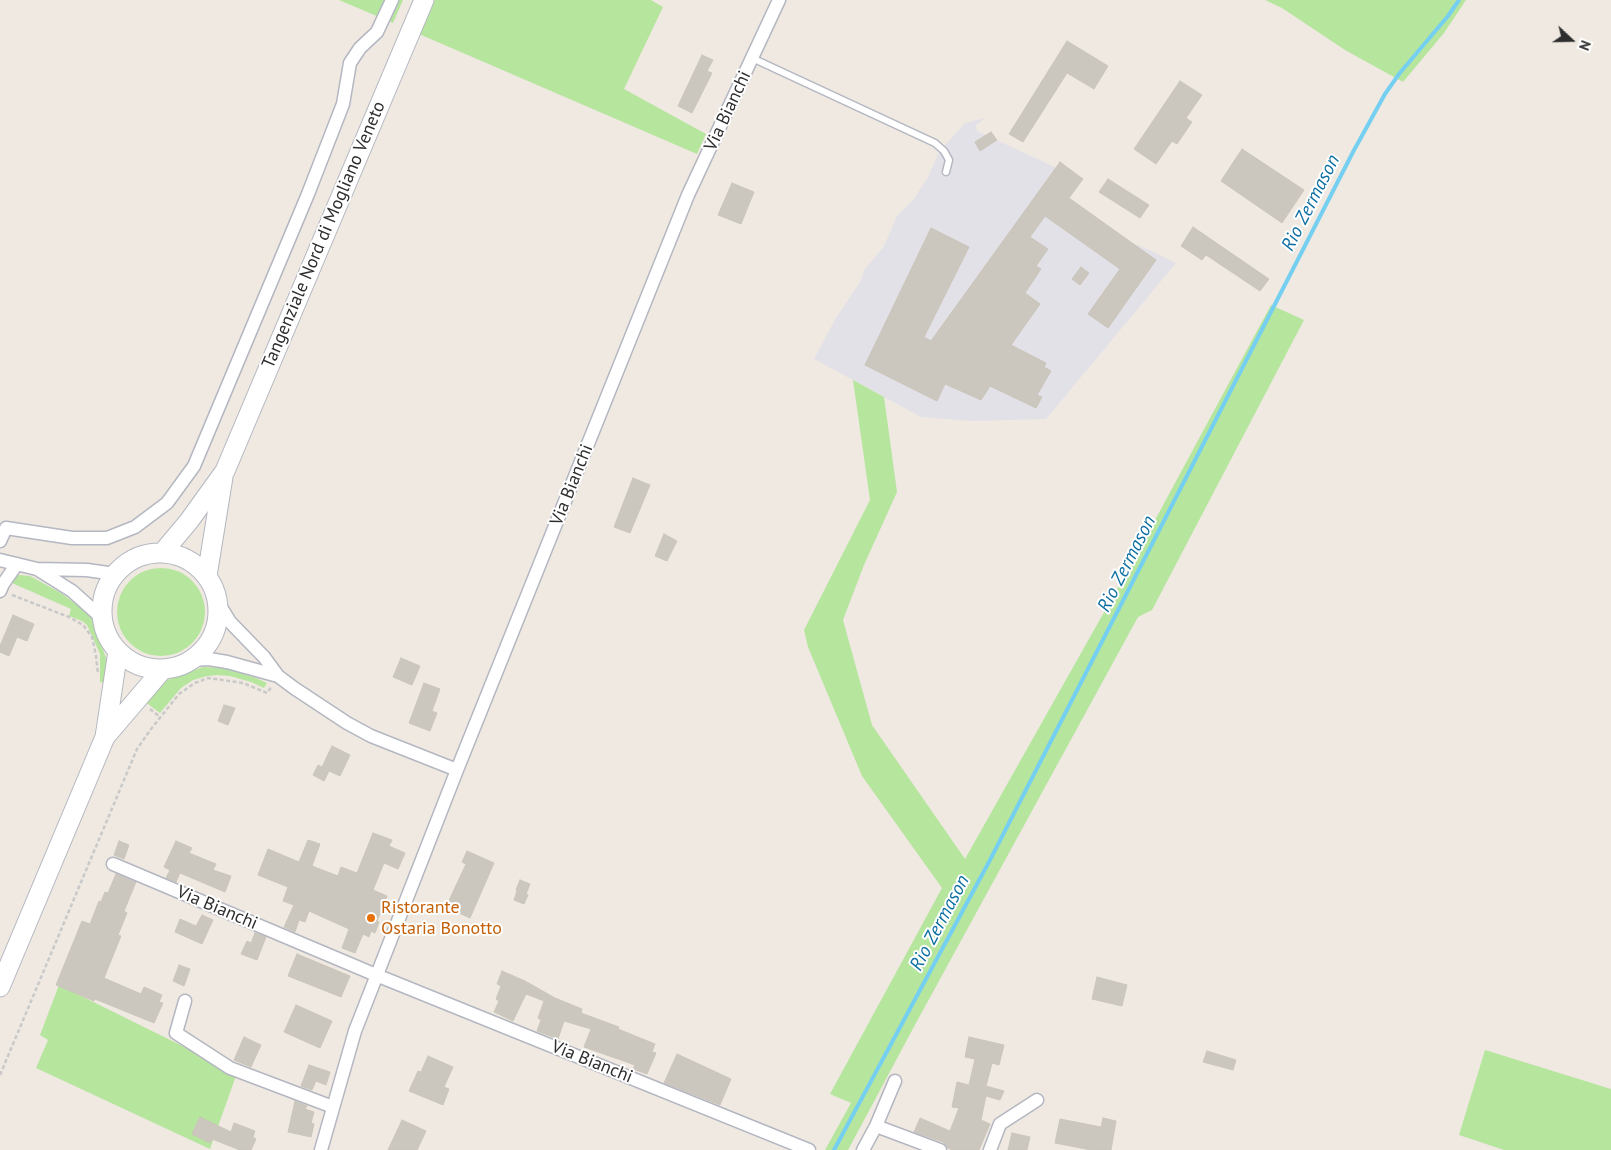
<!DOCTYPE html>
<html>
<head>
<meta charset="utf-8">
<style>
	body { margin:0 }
	#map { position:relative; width:1611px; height:1150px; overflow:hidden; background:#efe9e1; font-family:"PT Sans",sans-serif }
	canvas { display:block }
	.north { position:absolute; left:1546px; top:15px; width:50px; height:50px; -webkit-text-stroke:4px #fff; paint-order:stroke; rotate:111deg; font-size:14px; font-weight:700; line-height:20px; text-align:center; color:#2e2e2e }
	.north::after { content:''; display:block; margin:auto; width:18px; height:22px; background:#2e2e2e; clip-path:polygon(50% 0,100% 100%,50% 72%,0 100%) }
</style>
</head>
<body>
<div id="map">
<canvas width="1611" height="1150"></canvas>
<div class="north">N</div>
</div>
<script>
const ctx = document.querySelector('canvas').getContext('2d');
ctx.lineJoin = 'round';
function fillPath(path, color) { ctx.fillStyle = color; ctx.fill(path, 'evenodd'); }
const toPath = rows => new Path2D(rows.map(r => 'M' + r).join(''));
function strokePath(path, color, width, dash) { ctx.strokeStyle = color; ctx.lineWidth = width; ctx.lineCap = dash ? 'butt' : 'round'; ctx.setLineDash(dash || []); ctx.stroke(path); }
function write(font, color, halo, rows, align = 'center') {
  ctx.font = font + ' "PT Sans",sans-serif'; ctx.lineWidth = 4; ctx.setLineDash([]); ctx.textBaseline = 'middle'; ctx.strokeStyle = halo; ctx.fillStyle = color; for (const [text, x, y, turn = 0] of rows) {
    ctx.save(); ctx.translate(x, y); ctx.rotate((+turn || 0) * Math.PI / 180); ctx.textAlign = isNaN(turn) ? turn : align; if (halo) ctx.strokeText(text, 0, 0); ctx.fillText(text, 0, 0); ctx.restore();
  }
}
const industrial = toPath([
	[985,118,976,125,977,131,1076,177,1056,210,1076,222,1145,248,1176,263,1046,419,972,421,921,417,814,359,836,318,860,282,865,269,884,246,897,216,913,200,928,177,939,152,965,123]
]);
const green = toPath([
	[339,0,403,0,393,23],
	[435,0,651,0,663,7,624,89,706,134,697,154,419,34],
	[1265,0,1466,0,1444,33,1403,82,1345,50,1282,8],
	[1271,305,1304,320,1152,610,1138,617,916,1023,848,1150,825,1150,851,1103,830,1094,942,888,862,776,808,647,804,630,870,500,853,380,884,397,897,492,864,565,843,620,872,725,965,859,1134,559],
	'117 612a44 44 0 1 1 88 0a44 44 0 1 1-88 0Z',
	[19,575,30,576,61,593,84,610,92,619,106,658,105,683,100,682,100,654,87,625,82,621,69,616,71,609,12,583,15,577],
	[203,667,226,668,256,678,267,683,264,688,251,682,230,676,217,675,207,676,193,680,181,688,160,713,144,701,155,688,167,680],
	[59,985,237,1073,210,1149,36,1068,48,1040,40,1035],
	[1485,1050,1611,1089,1611,1150,1504,1150,1459,1135]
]);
const stream = toPath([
	[834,1150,990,860,1353,152,1385,94,1399,74,1448,16,1459,0]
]);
const building = toPath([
	[1067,41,1108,66,1094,89,1067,73,1023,142,1009,134,1067,41],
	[702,55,713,60,707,71,712,73,692,113,678,106,702,55],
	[1180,81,1202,95,1186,118,1192,122,1177,144,1172,141,1156,164,1134,149,1180,81],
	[991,132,997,140,980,151,975,142,991,132],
	[1242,149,1304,190,1282,223,1221,181,1242,149],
	[1060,162,1083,179,1069,198,1156,260,1108,328,1088,314,1120,269,1045,216,1030,237,1048,249,1036,266,1041,269,1025,293,1040,304,1011,345,1046,363,1044,367,1051,371,1037,395,1042,397,1036,408,990,386,981,400,945,384,937,401,865,365,931,228,969,247,924,337,931,341,1060,162],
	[1108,179,1149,205,1140,218,1099,192,1108,179],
	[732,183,754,192,741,224,718,215,732,183],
	[1193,227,1269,279,1260,291,1206,255,1202,260,1181,246,1193,227],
	[1081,267,1089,273,1080,285,1072,279,1081,267],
	[633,478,650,485,630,533,614,527,633,478],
	[664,534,677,541,667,561,655,556,664,534],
	[13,615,34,624,27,641,17,637,9,656,0,652,0,646,13,615],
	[401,658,420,666,412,685,393,677,401,658],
	[424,683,440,689,432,711,437,713,430,731,409,723,424,683],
	[224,705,235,708,228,725,218,721,224,705],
	[332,746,350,755,340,776,329,771,324,781,313,775,318,765,322,767,332,746],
	[373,833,392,840,389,846,405,853,398,869,384,863,373,890,387,896,377,921,379,922,375,933,371,931,369,937,363,934,355,953,342,948,349,929,309,911,305,922,299,920,295,932,284,927,294,905,283,901,288,887,258,875,268,849,299,862,308,840,320,844,312,866,338,876,341,867,357,873,373,833],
	[119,841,129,845,124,859,114,855,119,841],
	[176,841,192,848,189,853,216,864,213,870,231,876,225,892,180,873,176,882,166,878,170,870,164,867,176,841],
	[467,851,494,863,470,918,446,907,466,864,462,862,467,851],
	[116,874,136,882,124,911,127,913,118,935,121,936,104,978,141,994,144,987,162,995,159,1002,163,1003,154,1023,95,999,94,1001,56,985,82,921,90,924,99,901,101,902,105,892,108,893,116,874],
	[520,880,530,884,526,894,528,895,524,904,514,900,517,891,516,890,520,880],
	[202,915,213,920,202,944,175,932,180,919,196,926,202,915],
	[255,933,266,937,257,960,241,954,247,941,251,943,255,933],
	[297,954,350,976,341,997,288,976,297,954],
	[179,965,190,969,184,986,173,981,179,965],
	[502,971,525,981,555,998,582,1009,581,1013,619,1027,618,1029,655,1044,652,1052,656,1053,647,1074,633,1069,635,1065,584,1047,591,1029,564,1021,558,1039,537,1031,541,1020,538,1018,544,1001,526,994,513,1021,494,1012,499,1001,496,999,501,986,497,984,502,971],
	[1097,977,1127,985,1122,1006,1092,999,1097,977],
	[296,1005,332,1021,320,1048,284,1032,296,1005],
	[244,1037,261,1045,251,1067,234,1060,244,1037],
	[969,1037,1004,1045,999,1065,992,1063,986,1086,1004,1091,1000,1100,986,1096,981,1120,990,1124,979,1150,952,1150,948,1148,943,1142,914,1132,920,1118,950,1131,959,1108,952,1107,957,1082,969,1085,975,1059,965,1057,969,1037],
	[1207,1051,1236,1060,1233,1070,1203,1062,1207,1051],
	[677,1054,731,1079,720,1105,664,1083,677,1054],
	[428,1056,453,1067,444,1087,449,1089,443,1105,409,1091,418,1071,421,1072,428,1056],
	[309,1065,330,1072,326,1085,316,1081,312,1090,301,1086,309,1065],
	[295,1101,307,1106,305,1109,314,1112,311,1123,314,1124,311,1137,288,1132,295,1101],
	[200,1117,231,1132,234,1123,255,1131,253,1137,256,1139,251,1150,240,1150,212,1139,210,1143,192,1134,200,1117],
	[1103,1118,1116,1121,1111,1150,1091,1150,1055,1143,1060,1119,1101,1127,1103,1118],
	[402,1120,426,1131,417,1150,388,1150,402,1120],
	[1012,1133,1030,1137,1027,1150,1008,1150,1012,1133]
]);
const path = toPath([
	[12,595,69,617,83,625,92,637,96,656,98,674],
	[150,709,160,717],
	[0,1075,137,749,151,729,179,694,195,683,208,678,243,683,267,693,272,686]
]);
const service = toPath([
	[752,58,935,143,944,151,949,160,946,172]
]);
const minor = toPath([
	[0,541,6,528,72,538,107,538,135,527,167,503,194,466,308,194,343,104,350,63,360,48,377,32,392,0],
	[0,560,37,569,87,570,115,574],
	[37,569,72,591,102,618],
	[0,591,3,584,17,564],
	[190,660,209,659,227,662,278,676,264,657,230,622,217,601],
	[278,676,294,688,347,723,371,736,457,770],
	[113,864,376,975,809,1150],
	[185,1001,176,1033,230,1068,333,1107],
	[876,1126,940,1150],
	[321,1150,355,1031,457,770,688,195,779,0],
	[863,1150,876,1126,895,1081],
	[990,1150,1000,1124,1037,1100]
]);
const secondary = toPath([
	[163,552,189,521,225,471,424,0],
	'102 611a58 58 0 1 1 116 0a58 58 0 1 1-116 0Z',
	[207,576,223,477],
	[105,737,163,669],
	[0,987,105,737,118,651]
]);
const markers = [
	[371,918,5,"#e8710a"]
];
const streetNames = [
	["Via Bianchi",728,111,-65],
	["Tangenziale Nord di Mogliano Veneto",324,235,-67],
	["Via Bianchi",572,485,-68],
	["Via Bianchi",217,908,23],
	["Via Bianchi",592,1062,22]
];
const foodNames = [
	["Ristorante",381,908],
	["Ostaria Bonotto",381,929]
];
const waterNames = [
	["Rio Zermason",1311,203,-63],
	["Rio Zermason",1127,564,-63],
	["Rio Zermason",940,923,-62]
];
fillPath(industrial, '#e3e1e8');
fillPath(green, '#b6e59e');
strokePath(stream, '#75cff0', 4);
fillPath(building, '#cbc7bf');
strokePath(building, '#cbc5ba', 1);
strokePath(service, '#b4b7c1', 9);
strokePath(minor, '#b4b7c1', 15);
strokePath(secondary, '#b4b7c1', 21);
strokePath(path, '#c9c9c9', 2.5, [4, 2.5]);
strokePath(service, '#fff', 6);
strokePath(minor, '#fff', 12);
strokePath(secondary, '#fff', 19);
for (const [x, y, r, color] of markers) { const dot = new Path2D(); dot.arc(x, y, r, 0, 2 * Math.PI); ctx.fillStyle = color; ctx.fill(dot); strokePath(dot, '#fff', 2); }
write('18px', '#2e2e2e', '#fff', streetNames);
write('18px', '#c56008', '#fff', foodNames, 'left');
write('italic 19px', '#0d6fa3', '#fff', waterNames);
</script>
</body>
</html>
